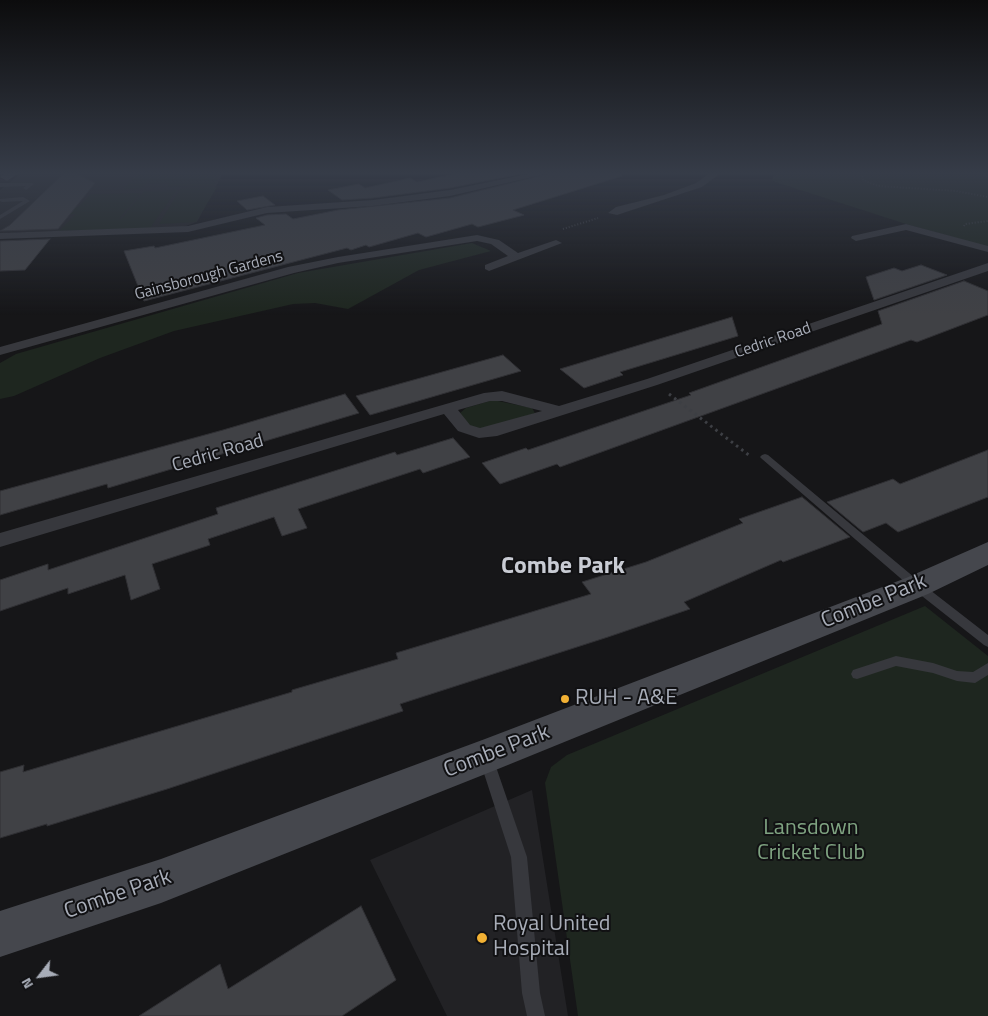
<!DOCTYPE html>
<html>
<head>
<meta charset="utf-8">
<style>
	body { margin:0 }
	#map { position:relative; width:988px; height:1016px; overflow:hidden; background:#161618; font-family:"Titillium Web",sans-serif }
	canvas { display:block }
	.north { position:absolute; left:15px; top:951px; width:50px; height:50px; -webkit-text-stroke:4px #111113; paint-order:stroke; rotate:240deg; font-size:14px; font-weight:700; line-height:20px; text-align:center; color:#a8adb8 }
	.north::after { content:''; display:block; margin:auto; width:18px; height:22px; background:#a8adb8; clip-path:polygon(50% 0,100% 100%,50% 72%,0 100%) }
</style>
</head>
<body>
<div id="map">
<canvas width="988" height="1016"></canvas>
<div class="north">N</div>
</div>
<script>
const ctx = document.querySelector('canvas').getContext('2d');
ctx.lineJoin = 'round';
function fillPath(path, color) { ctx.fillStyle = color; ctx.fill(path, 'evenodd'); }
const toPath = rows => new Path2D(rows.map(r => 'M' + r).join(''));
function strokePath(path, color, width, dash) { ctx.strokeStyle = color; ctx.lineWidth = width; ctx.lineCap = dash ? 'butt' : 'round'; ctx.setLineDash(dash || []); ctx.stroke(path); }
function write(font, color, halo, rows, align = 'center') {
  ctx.font = font + ' "Titillium Web",sans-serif'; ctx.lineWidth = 4; ctx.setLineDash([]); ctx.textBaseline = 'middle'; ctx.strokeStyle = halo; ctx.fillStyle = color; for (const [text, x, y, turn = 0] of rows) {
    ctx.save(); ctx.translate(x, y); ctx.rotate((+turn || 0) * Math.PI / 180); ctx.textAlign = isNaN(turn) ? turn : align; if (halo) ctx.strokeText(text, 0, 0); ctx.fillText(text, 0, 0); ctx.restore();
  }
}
const built = toPath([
	[21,173,223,173,197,222,183,227,0,233,0,190],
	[532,790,568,1016,447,1016,370,860]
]);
const green = toPath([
	[153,173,220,173,214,186,167,187,169,183,147,184,152,176,142,188,124,189,135,176],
	[774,173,988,173,988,247,906,224,772,181],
	[217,187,196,222,159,224,181,188],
	[177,190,150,228,59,231,76,214,55,215,62,208,78,207,91,194,141,193,119,219,121,219,144,191],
	[472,243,491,251,419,270,348,309,315,303,293,304,174,331,100,358,14,396,0,399,0,363,16,354,298,273],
	[493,400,532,408,535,413,488,429,470,427,460,413,466,408],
	[925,606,988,656,988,1016,578,1016,545,783,551,767,567,755]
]);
const building = toPath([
	[64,173,75,173,95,183,58,229,0,231,10,225,64,173],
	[459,173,525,173,450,188,373,198,342,200,328,190,359,184,365,188,410,178,417,182,459,173],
	[552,173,621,173,622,176,513,210,524,215,478,227,472,224,426,237,418,233,369,247,366,245,351,250,347,248,144,301,124,251,154,246,155,248,265,225,256,218,267,215,286,214,293,219,338,210,450,198,552,173],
	[263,196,275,205,247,210,237,201,263,196],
	[50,239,25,270,0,271,0,241,50,239],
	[921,265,947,275,874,300,866,277,894,268,902,271,921,265],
	[964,281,988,291,988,315,917,342,911,340,560,467,557,464,500,484,482,463,526,448,528,450,691,395,689,393,882,324,878,311,964,281],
	[732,317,738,336,620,372,623,375,584,388,560,369,732,317],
	[503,355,521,371,370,415,356,396,503,355],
	[345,394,359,413,108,488,107,484,0,515,0,491,223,430,345,394],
	[453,438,470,457,423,473,420,469,298,509,307,528,282,536,274,517,208,539,210,545,152,564,160,589,131,600,125,575,68,594,68,588,0,611,0,580,48,564,48,570,218,514,216,508,395,452,397,455,453,438],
	[988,450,988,497,898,532,886,523,863,532,827,502,893,479,900,484,988,450],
	[802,497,850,537,783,562,781,560,684,602,690,609,608,637,400,704,403,711,167,789,47,826,47,824,0,838,0,772,24,765,23,772,292,692,292,690,398,659,396,653,591,594,582,582,646,562,743,523,739,519,802,497],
	[361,906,396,980,342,1016,139,1016,220,964,228,989,361,906]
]);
const pathFar1 = toPath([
	[862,173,863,180,878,186,956,191,988,197],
	[981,173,988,178],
	[964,226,965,224,988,221],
	[563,229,598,218]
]);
const path = toPath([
	[669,394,750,456]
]);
const lane = toPath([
	[0,183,32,183,34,184,26,190,23,188,26,186,0,187,0,183],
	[23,197,30,201,0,219,0,215,23,201,2,202,0,201,0,199,23,197],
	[765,454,768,455,921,583,988,635,988,647,984,645,913,589,762,459,760,457,762,455,765,454],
	[896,656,933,663,957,671,973,672,988,663,988,675,975,683,957,681,933,673,896,666,857,679,853,678,851,674,853,670,896,656],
	[487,755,492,756,494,761,527,857,540,993,545,1016,527,1016,522,993,511,857,480,761,482,756,487,755]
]);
const street = toPath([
	[533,173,550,173,450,196,373,206,267,213,188,232,0,239,0,233,188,226,267,207,373,200,450,190,533,173],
	[710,173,721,173,702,187,617,215,608,213,616,207,664,195,696,183,710,173],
	[906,224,988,246,988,252,906,230,856,241,851,238,852,236,906,224],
	[477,235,499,240,518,253,556,240,562,243,489,271,485,269,485,265,508,256,491,244,477,241,338,263,294,273,0,355,0,347,288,267,338,257,477,235],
	[988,263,988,271,657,385,497,436,479,438,458,431,444,414,0,547,0,533,484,393,502,391,559,406,647,379,988,263],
	[490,401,502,401,542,411,480,428,470,425,458,410,490,401]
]);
const secondary = toPath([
	[4,173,19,173,7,181,0,177,4,173],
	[988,542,988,565,928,594,498,769,161,903,0,957,0,911,161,859,485,739,906,578,988,542]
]);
const markers = [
	[565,699,5,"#f2b134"],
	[482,938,6,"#f2b134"]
];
const farStreetnames = [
	["Gainsborough Gardens",209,276,-15],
	["Cedric Road",773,341,-19]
];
const streetNames = [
	["Cedric Road",218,454,-16]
];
const nearStreetnames = [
	["Combe Park",874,602,-22],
	["Combe Park",497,752,-21],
	["Combe Park",118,895,-19]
];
const nearPoinames = [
	["RUH - A&E",575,699],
	["Royal United",493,925],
	["Hospital",493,950]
];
const nearParknames = [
	["Lansdown",811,829],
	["Cricket Club",811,854]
];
const districtNames = [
	["Combe Park",563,567]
];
fillPath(built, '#222225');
fillPath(green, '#1e261f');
fillPath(building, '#404145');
strokePath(building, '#303034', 1);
strokePath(pathFar1, '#3d3f44', 2, [1, 2]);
strokePath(path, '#3d3f44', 3, [2.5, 4]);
fillPath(lane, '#37383d');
fillPath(street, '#37383d');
fillPath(secondary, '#45474d');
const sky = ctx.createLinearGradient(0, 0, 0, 315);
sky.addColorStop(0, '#0c0c0d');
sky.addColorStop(0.55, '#363c48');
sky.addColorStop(1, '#363c4800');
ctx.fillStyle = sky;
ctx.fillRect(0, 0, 988, 315);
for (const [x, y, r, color] of markers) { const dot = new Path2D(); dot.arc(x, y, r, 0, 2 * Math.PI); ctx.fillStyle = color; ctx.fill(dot); strokePath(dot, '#111113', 2); }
write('16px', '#a8adb8', '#111113', farStreetnames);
write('19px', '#a8adb8', '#111113', streetNames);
write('22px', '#a8adb8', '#111113', nearStreetnames);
write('22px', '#a8adb8', '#111113', nearPoinames, 'left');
write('22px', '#7fa381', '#111113', nearParknames);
write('bold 24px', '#c9ccd4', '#111113', districtNames);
</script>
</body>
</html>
